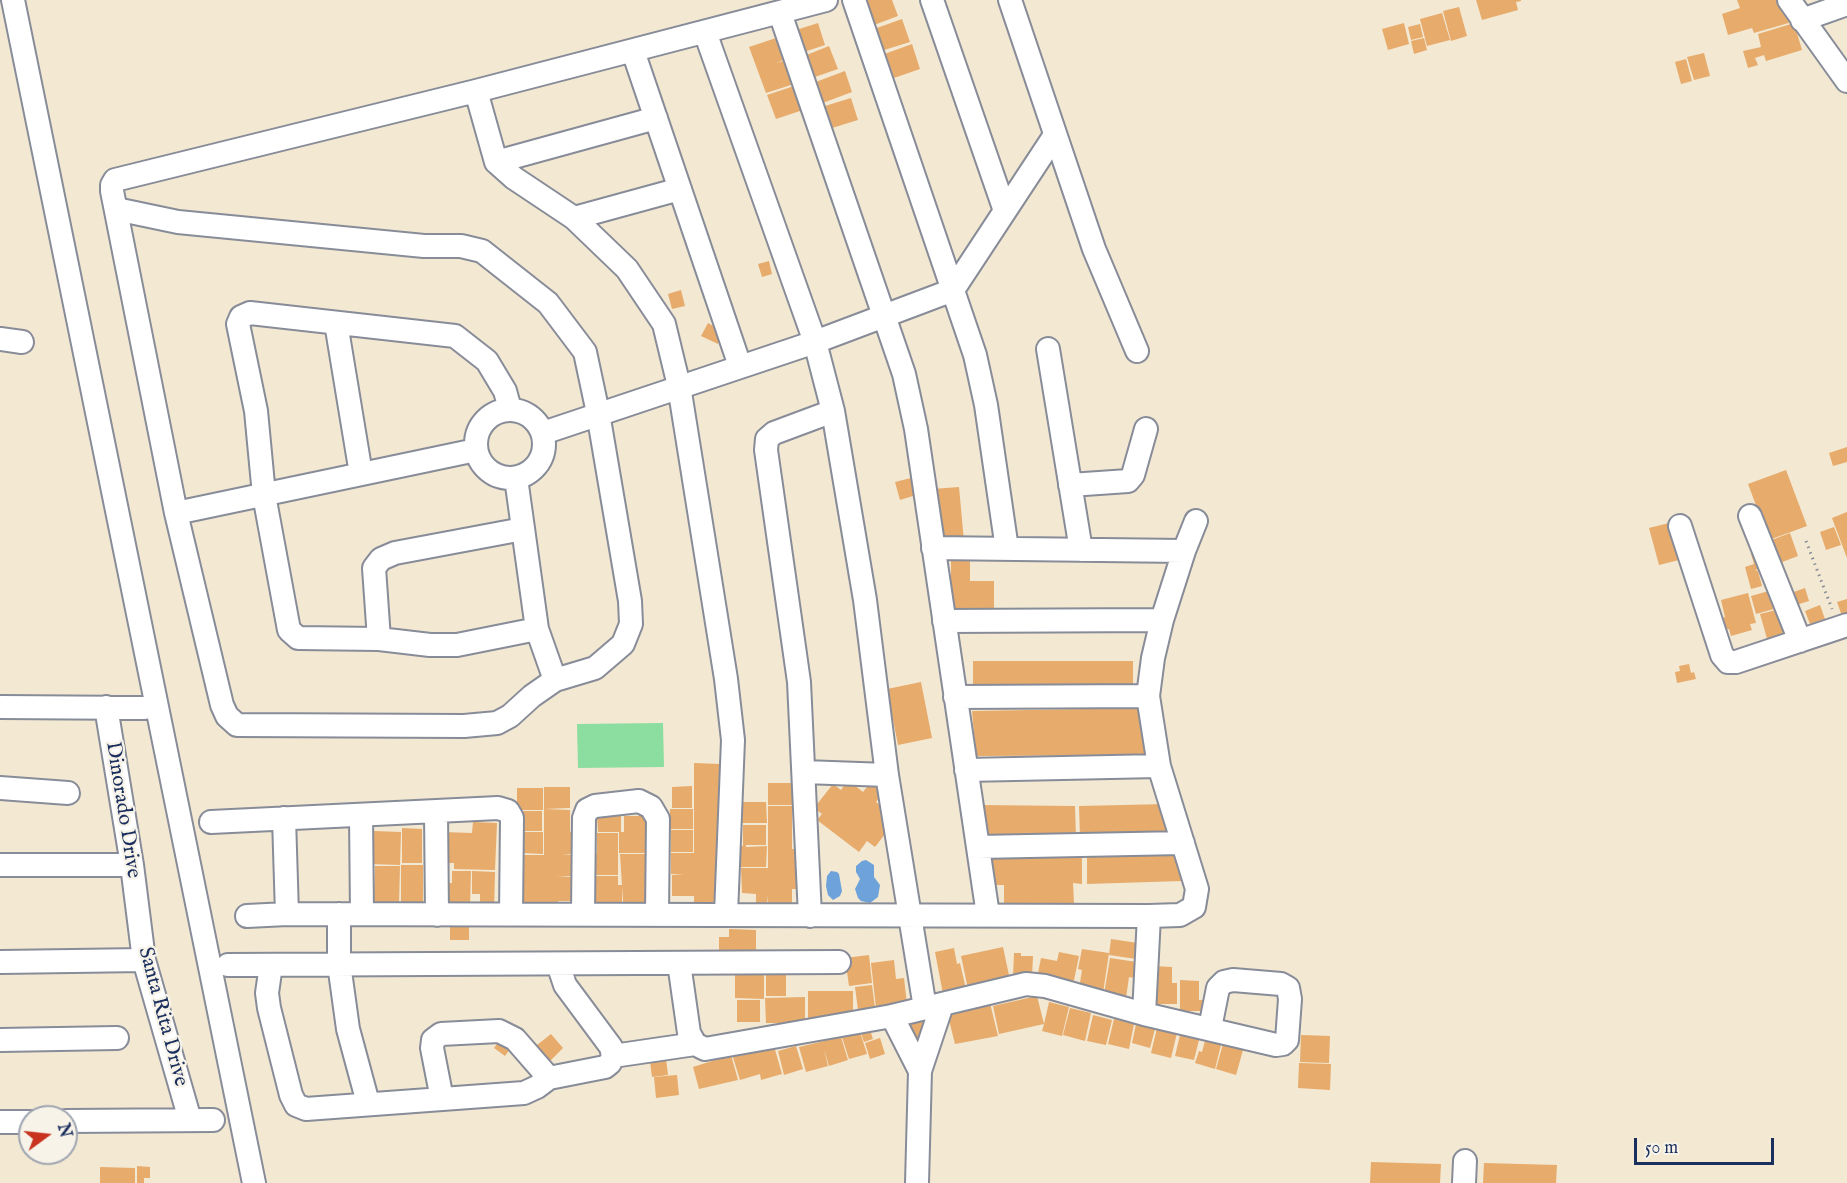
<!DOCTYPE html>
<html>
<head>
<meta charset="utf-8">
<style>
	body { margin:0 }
	#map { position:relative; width:1847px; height:1183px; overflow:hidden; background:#f3e8d2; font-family:"IM FELL English",serif }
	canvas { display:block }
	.north { position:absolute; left:18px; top:1105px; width:60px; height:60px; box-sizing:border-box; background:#f7f3e8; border:2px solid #9fa5b1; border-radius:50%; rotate:75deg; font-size:16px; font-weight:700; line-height:24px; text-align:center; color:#1b2f5e }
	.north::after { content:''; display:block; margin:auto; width:21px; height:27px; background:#c8321e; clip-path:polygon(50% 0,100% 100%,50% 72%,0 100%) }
	.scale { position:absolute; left:1634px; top:1138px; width:140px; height:27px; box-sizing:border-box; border:3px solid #1b2f5e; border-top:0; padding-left:8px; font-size:18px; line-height:21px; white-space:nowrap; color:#1b2f5e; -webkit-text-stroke:4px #f7f3e8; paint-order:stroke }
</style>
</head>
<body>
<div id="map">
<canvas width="1847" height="1183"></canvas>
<div class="north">N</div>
<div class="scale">50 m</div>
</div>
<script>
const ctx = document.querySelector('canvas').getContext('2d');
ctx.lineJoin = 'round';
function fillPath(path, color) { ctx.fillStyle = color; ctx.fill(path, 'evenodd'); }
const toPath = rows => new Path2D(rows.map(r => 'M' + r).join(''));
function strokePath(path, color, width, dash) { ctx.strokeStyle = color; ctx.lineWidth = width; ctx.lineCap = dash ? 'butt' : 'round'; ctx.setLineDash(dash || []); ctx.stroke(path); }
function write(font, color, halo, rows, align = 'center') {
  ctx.font = font + ' "IM FELL English",serif'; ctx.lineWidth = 4.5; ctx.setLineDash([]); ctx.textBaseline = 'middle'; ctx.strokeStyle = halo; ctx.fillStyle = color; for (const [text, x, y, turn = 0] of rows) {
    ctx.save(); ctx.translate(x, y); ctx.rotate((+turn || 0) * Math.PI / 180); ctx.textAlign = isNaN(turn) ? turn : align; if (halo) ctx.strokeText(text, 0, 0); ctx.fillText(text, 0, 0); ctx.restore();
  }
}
const green = toPath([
	[663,723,664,767,578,768,577,724]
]);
const water = toPath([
	[866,860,874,865,874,877,880,885,878,897,870,903,861,901,858,898,855,889,860,879,856,872,856,866,862,861],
	[831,871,837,872,839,874,842,891,840,896,833,900,828,895,826,886,827,876]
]);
const building = toPath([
	[868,0,892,0,898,16,874,25,865,1],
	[1476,0,1521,0,1521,1,1516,2,1518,10,1482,20],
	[1737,0,1783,0,1792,22,1754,33,1752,28,1728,35,1722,14,1740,8],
	[1459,7,1467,36,1451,41,1443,11],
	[1442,13,1450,40,1427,46,1420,19],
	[902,19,910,42,881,51,874,29],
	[818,23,825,45,804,52,796,30],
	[1404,23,1409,44,1388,50,1382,29],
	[1794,23,1802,50,1766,61,1764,55,1755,58,1758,65,1748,68,1743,51,1761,47,1758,34],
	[1420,24,1423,37,1411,40,1408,27],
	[779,37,786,59,776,63,787,60,794,84,766,93,749,47],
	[1424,38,1427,50,1414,54,1411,41],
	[912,44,920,69,888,80,879,56],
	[829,46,838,69,812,78,804,56],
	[1704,53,1710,76,1694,80,1687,57],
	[1686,59,1692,81,1681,84,1675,62],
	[845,71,852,92,820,104,813,83],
	[797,85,806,109,776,119,767,95],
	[851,98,858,120,832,128,825,106],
	[769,261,772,274,762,277,758,264],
	[681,290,685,306,672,309,668,294],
	[708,323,724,332,718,344,701,336],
	[1847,447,1847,462,1833,466,1829,453],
	[1786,470,1807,526,1769,540,1748,484],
	[911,478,916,495,900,500,895,482],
	[959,487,964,541,938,543,933,489],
	[1847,512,1847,558,1832,518],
	[1673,522,1683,559,1659,565,1649,528],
	[1834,527,1841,545,1826,550,1820,532],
	[1790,533,1798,556,1777,564,1769,541],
	[1763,551,1767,567,1755,570,1758,571,1762,586,1751,589,1745,567,1754,564,1751,554],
	[951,559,970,559,970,581,994,581,994,618,948,618,948,582,951,582],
	[1805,588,1809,601,1796,605,1791,593],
	[1776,589,1781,607,1756,614,1751,596],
	[1748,593,1756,623,1750,624,1752,630,1731,636,1729,629,1720,631,1717,620,1725,617,1721,600],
	[1847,599,1847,617,1843,619,1837,602],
	[1820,605,1825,619,1810,624,1805,611],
	[1784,608,1791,636,1768,642,1760,614],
	[973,661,1133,661,1133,686,973,685],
	[1689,664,1691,673,1694,672,1696,679,1677,683,1675,672,1680,671,1679,666],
	[921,682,932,738,898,745,887,689],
	[1141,708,1145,755,976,756,972,711],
	[694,763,719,764,719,876,722,910,694,910,694,896,672,896,672,875,684,874,671,874,671,853,694,853],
	[873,779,886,789,876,802,889,812,892,825,875,847,867,841,859,852,817,820,822,814,814,808,833,784,841,790,848,780,863,792],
	[768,783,795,783,796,805,768,805],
	[692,786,692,808,672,808,672,787],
	[544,787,570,787,570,808,544,809],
	[517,788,543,788,543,810,517,810],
	[743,802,766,802,767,823,742,823],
	[1167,804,1168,835,1080,837,1079,806],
	[979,805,1075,806,1076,838,980,838],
	[768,806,792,806,792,849,796,849,796,889,792,889,792,909,768,909,768,895,767,906,756,906,756,894,742,893,741,868,768,868],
	[544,809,570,810,570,832,573,832,573,854,562,855,573,855,573,876,556,877,571,877,572,901,558,901,558,911,516,911,522,855,544,855],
	[670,809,693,809,693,829,670,829],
	[523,811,542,811,542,831,523,831],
	[597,815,621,815,621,832,598,832],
	[624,816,645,816,645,853,619,853,619,832,624,832],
	[473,822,497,823,495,870,454,869,454,863,441,863,442,832,472,833],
	[743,825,766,825,766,845,746,845,746,847,767,846,766,867,729,867,730,846,743,846],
	[402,828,422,829,422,863,402,863],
	[671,830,693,830,693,852,671,852],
	[374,831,401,832,400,865,368,864,368,849,373,849],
	[522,832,543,832,543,854,522,853],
	[597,833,618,833,618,875,596,875,596,865,586,865,586,853,597,854],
	[1181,851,1182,881,1087,884,1087,853],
	[1082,853,1082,884,1073,883,1074,903,1004,904,1004,885,991,885,990,855],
	[620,854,645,854,645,902,623,902],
	[401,865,423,865,423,906,401,906],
	[375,866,400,866,399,904,374,903],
	[452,871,471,871,470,907,448,906,448,901,440,901,440,883,452,883],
	[472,871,495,872,494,911,480,911,480,894,472,894],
	[592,876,618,876,618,885,622,885,622,909,592,909],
	[450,923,469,923,469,940,450,940],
	[729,929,756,930,756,962,719,959,719,937,729,937],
	[1111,939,1138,943,1136,959,1109,955],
	[1003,947,1010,980,968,989,961,956],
	[954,948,957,964,960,963,966,989,943,994,935,952],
	[1082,949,1109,953,1103,993,1079,989,1082,970,1078,969],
	[1059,952,1079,956,1073,985,1037,978,1041,958,1057,961],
	[1014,953,1021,953,1021,956,1033,956,1032,977,1013,977],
	[869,955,872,983,849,986,845,958],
	[1110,958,1137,962,1134,978,1129,977,1126,998,1104,994],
	[894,960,896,979,904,978,907,1004,876,1008,871,963],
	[1153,966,1172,967,1172,983,1177,983,1177,1004,1152,1004],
	[735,970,764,970,764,999,735,998],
	[766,971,786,971,786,996,766,996],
	[1180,980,1199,981,1199,1000,1208,1000,1208,1011,1180,1011],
	[872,985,875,1008,858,1010,855,987],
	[808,991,853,991,853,1018,808,1022],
	[1037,996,1044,1024,1049,1002,1069,1007,1062,1036,1042,1031,1044,1024,999,1034,993,1006],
	[805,997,805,1023,766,1023,765,998],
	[737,1000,760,1000,760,1022,737,1022],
	[990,1003,998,1036,955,1044,948,1016],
	[1070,1008,1091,1013,1085,1041,1063,1035],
	[1093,1015,1112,1020,1106,1045,1087,1041],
	[921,1016,926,1038,910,1042,904,1021],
	[1114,1019,1134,1024,1129,1049,1108,1044],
	[1136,1024,1155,1029,1150,1048,1132,1043],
	[1157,1028,1177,1033,1171,1058,1151,1053],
	[870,1030,873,1039,864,1042,861,1033],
	[860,1032,867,1054,849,1059,842,1037],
	[551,1034,563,1048,549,1062,532,1049],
	[1180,1035,1199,1040,1194,1060,1175,1056],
	[1301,1035,1330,1036,1329,1063,1300,1062],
	[841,1037,848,1060,829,1066,824,1049,828,1066,806,1072,799,1047],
	[1206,1037,1222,1041,1215,1069,1195,1063,1199,1051,1202,1052],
	[880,1038,885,1054,870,1059,865,1043],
	[499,1041,510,1049,505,1056,494,1048],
	[1223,1044,1243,1050,1236,1075,1216,1069],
	[774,1046,782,1074,761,1080,760,1074,740,1080,732,1054,751,1049,753,1053],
	[796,1046,803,1069,784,1075,778,1051],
	[731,1055,738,1080,699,1089,693,1067],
	[666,1059,668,1075,652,1077,650,1061],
	[1299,1063,1331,1064,1330,1090,1298,1088],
	[677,1075,679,1095,656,1098,654,1077],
	[1371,1162,1441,1164,1440,1183,1370,1183],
	[1484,1163,1557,1165,1556,1183,1483,1183],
	[137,1166,150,1167,150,1178,144,1178,144,1183,137,1183],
	[100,1167,135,1168,135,1183,100,1183]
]);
const path = toPath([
	[1806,541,1832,609]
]);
const minor = toPath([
	[13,0,254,1183],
	[854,0,975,355,986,405,1007,549],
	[932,0,1005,211],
	[1010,0,1094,249,1137,351],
	[1789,0,1847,81],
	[780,13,904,374,916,429,988,915],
	[1802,20,1847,4],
	[705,32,815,342,833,411,865,600,887,775,925,1008],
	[633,51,740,366],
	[476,91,496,162,514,178,574,218,627,269,664,324,679,386,726,679,733,740,726,914],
	[496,162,656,118],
	[116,209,178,222,424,246,461,246,482,251,548,303,585,352,598,413,630,601,631,624,623,644,595,668,555,680,532,696,510,716,497,723,464,726,237,725,227,716,222,705,176,513,112,191,112,185,115,180,476,91,826,0],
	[574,218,680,189],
	[336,323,361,474],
	[0,339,22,342],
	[1048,349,1081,550],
	[510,409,505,391,487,361,455,336,250,313,241,317,238,324,256,411,264,495,289,630,298,638,379,639,430,645,457,645,537,629],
	'476 444a34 34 0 1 1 68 0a34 34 0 1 1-68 0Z',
	[543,433,815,342,953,290,1055,135],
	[516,478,537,629,555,680],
	[1070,485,1128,481,1133,475,1146,429],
	[176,513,476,450],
	[1750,516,1800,641],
	[1680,526,1722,655,1728,662,1736,662,1847,625],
	[1184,551,1196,521],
	[944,621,1162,620],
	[379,639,374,568,381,559,395,553,523,529],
	[955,697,1148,696],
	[0,707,144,708],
	[106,707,132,865,144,960,190,1120],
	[966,770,1159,766],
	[804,772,887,775],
	[0,788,68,793],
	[436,812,437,915],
	[361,815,362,914],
	[284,818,287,914],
	[211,822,498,808,508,811,512,818,511,914],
	[978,847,1183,843],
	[0,865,132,865],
	[339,914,339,964,348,1029,368,1103],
	[583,914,584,818,587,810,595,806,639,801,651,807,658,819,657,914],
	[247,916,287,914,1149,916,1180,915,1194,907,1197,889,1159,766,1148,696,1153,658,1162,620,1184,551,933,548],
	[810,916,799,682,766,450,767,439,774,433,833,411],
	[0,962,144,960],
	[679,963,689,1033,695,1044,705,1049,892,1016,1026,984,1045,986,1144,1014,1276,1045,1283,1044,1287,1040,1290,999,1288,988,1281,984,1233,980,1224,982,1218,988,1210,1028],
	[228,965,839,962],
	[271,965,267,993,269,1008,291,1095,296,1105,306,1109,524,1093,537,1087,549,1078,605,1067,610,1063,613,1056,611,1047,565,985,558,964],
	[1144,1014,1149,916],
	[892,1016,920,1071],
	[0,1040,117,1038],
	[613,1056,695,1044],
	[442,1099,432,1048,433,1040,441,1034,499,1031,515,1039,549,1078],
	[66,1121,213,1120],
	[0,1122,30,1122],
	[917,1183,920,1071,942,1005],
	[1464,1183,1465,1161]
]);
const streetNames = [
	["Dinorado Drive",122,810,81],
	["Santa Rita Drive",162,1017,75]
];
fillPath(green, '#8bde9f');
fillPath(water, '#6da3da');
fillPath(building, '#e7ab6c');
strokePath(minor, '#878c98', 26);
strokePath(path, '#878c98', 3, [1.5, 4.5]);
strokePath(minor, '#fff', 22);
write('21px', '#1b2f5e', '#f7f3e8', streetNames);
</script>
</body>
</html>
